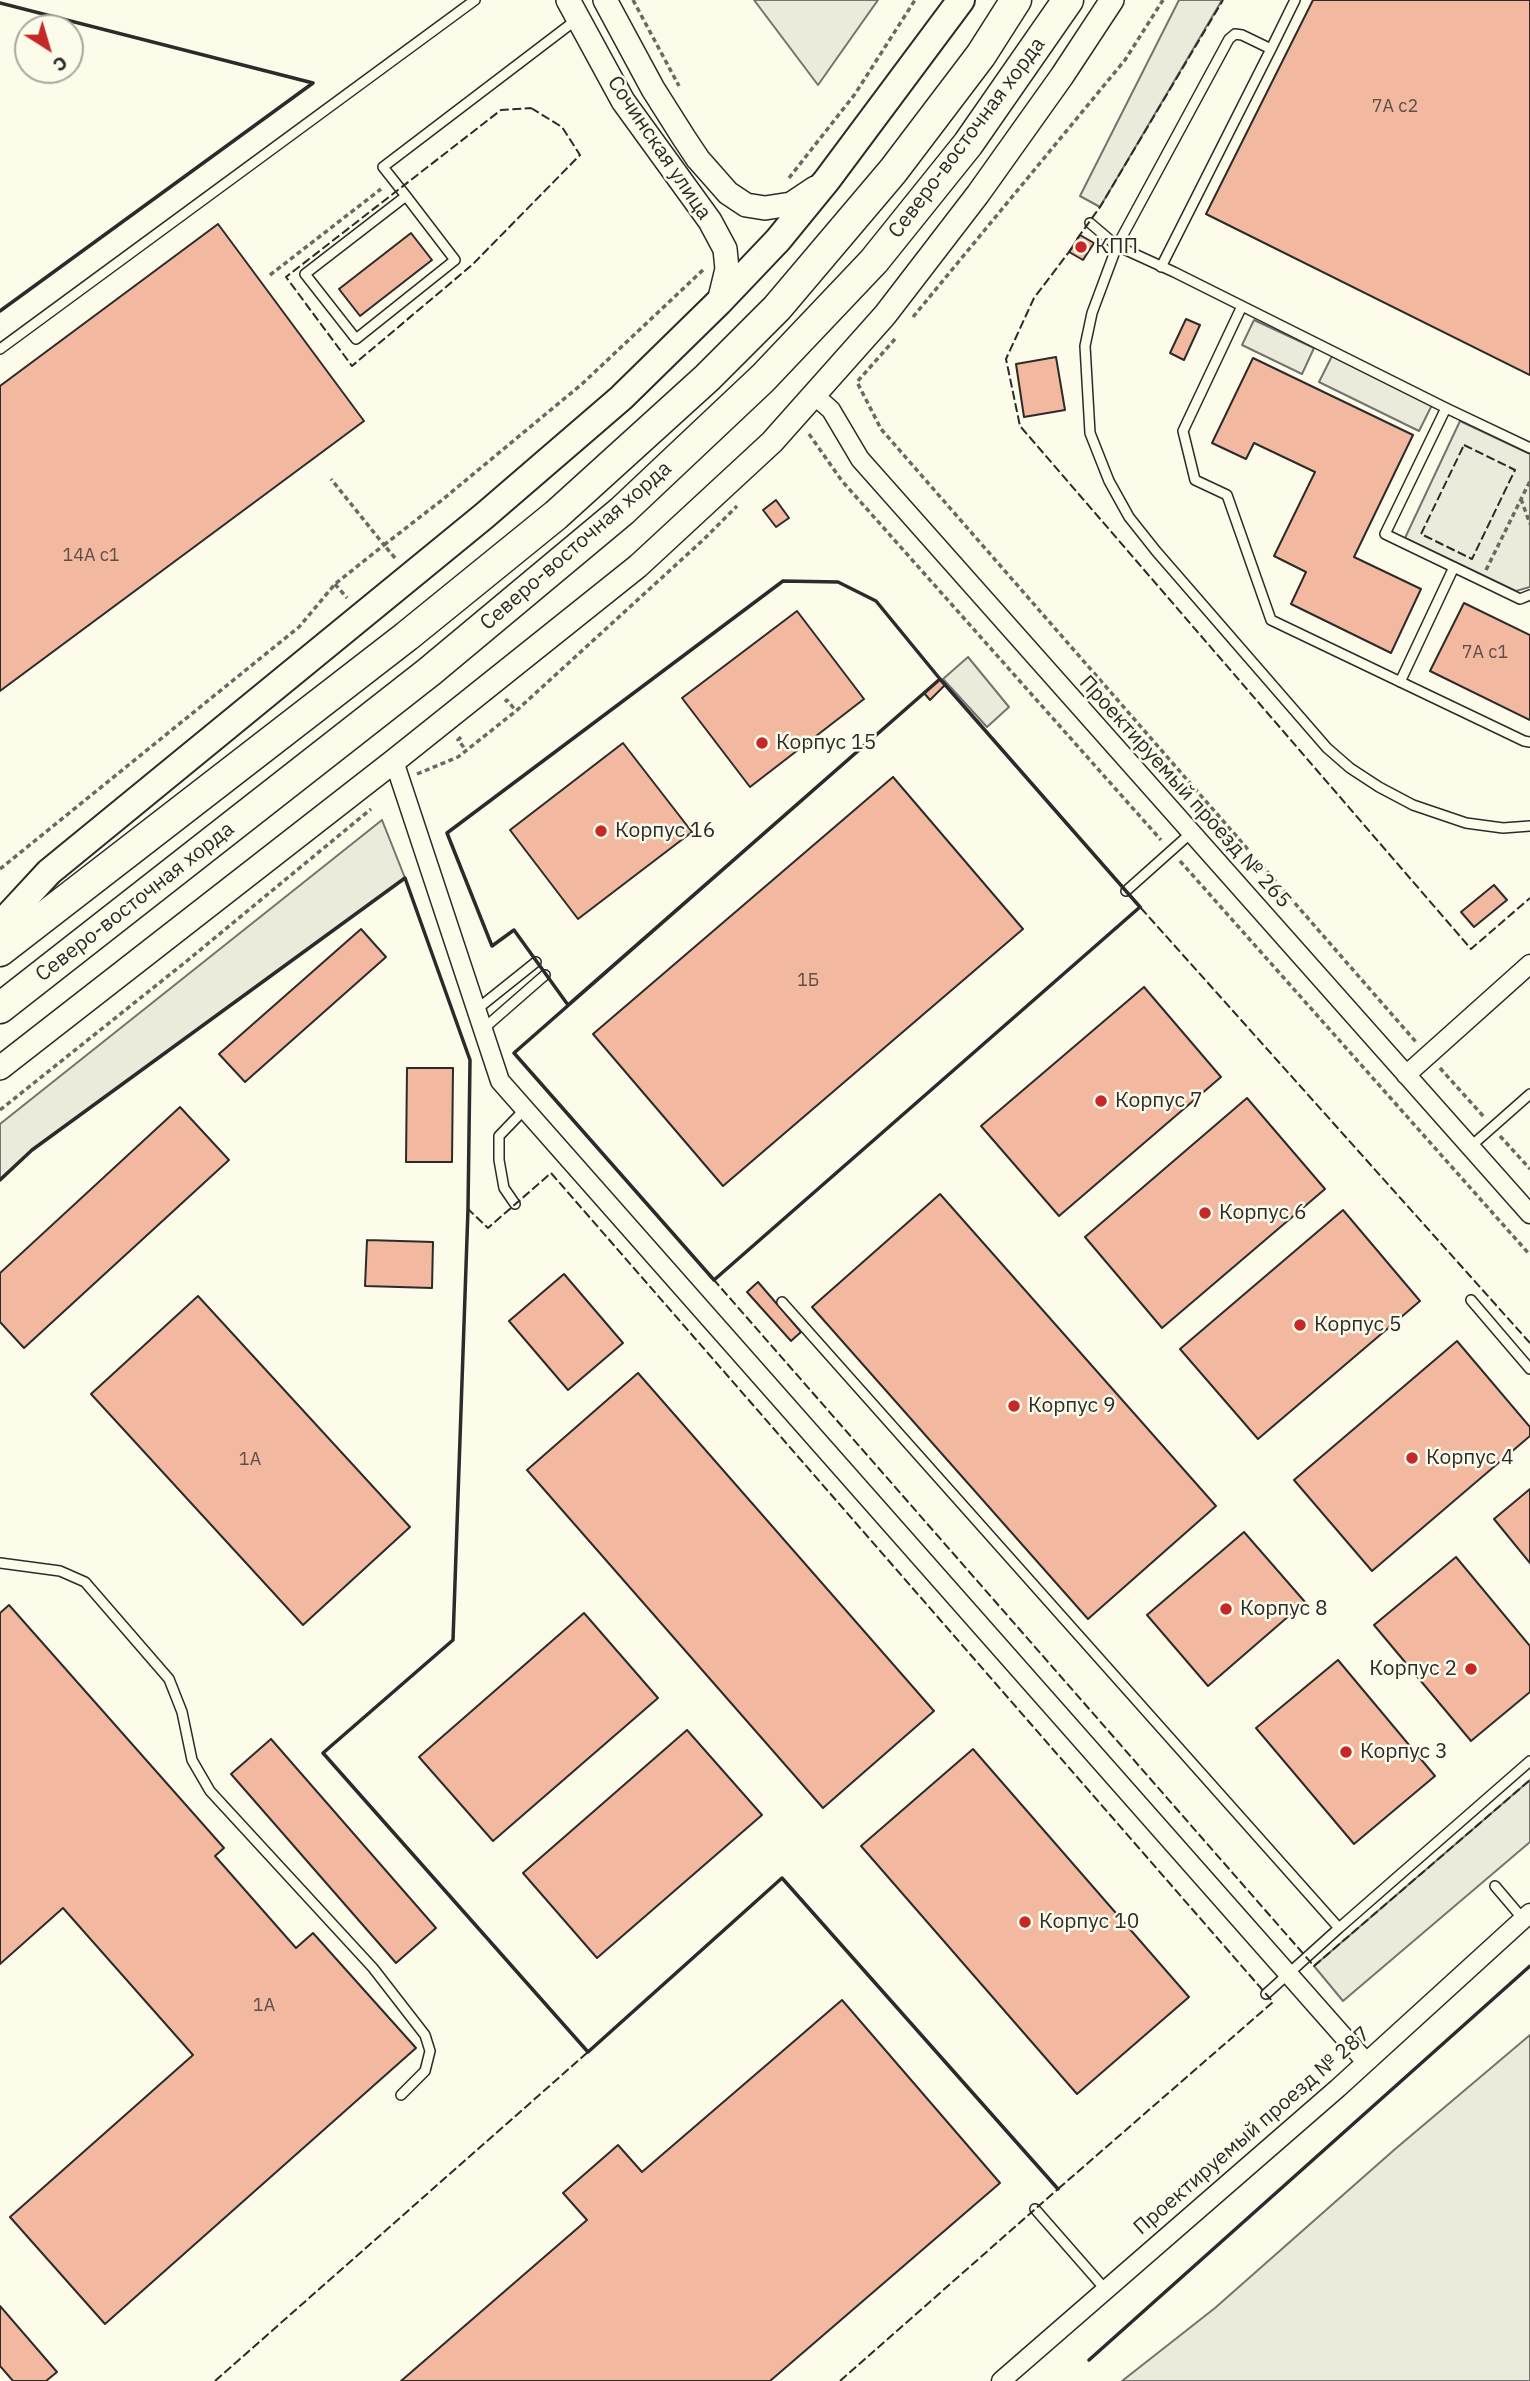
<!DOCTYPE html>
<html>
<head>
<meta charset="utf-8">
<style>
	body { margin:0 }
	#map { position:relative; width:1530px; height:2381px; overflow:hidden; background:#fdfbea; font-family:"IBM Plex Sans",sans-serif }
	canvas { display:block }
	.north { position:absolute; left:14px; top:14px; width:70px; height:70px; box-sizing:border-box; background:#fdfbea; border:2px solid #a9a89e; border-radius:50%; rotate:143deg; font-size:19px; font-weight:700; line-height:28px; text-align:center; color:#2b2b2b }
	.north::after { content:''; display:block; margin:auto; width:24px; height:32px; background:#c62828; clip-path:polygon(50% 0,100% 100%,50% 72%,0 100%) }
</style>
</head>
<body>
<div id="map">
<canvas width="1530" height="2381"></canvas>
<div class="north">С</div>
</div>
<script>
const ctx = document.querySelector('canvas').getContext('2d');
ctx.lineJoin = 'round';
function fillPath(path, color) { ctx.fillStyle = color; ctx.fill(path, 'evenodd'); }
const toPath = rows => new Path2D(rows.map(r => 'M' + r).join(''));
function strokePath(path, color, width, dash) { ctx.strokeStyle = color; ctx.lineWidth = width; ctx.lineCap = dash ? 'butt' : 'round'; ctx.setLineDash(dash || []); ctx.stroke(path); }
function write(font, color, halo, rows, align = 'center') {
  ctx.font = font + ' "IBM Plex Sans",sans-serif'; ctx.lineWidth = 5; ctx.setLineDash([]); ctx.textBaseline = 'middle'; ctx.strokeStyle = halo; ctx.fillStyle = color; for (const [text, x, y, turn = 0] of rows) {
    ctx.save(); ctx.translate(x, y); ctx.rotate((+turn || 0) * Math.PI / 180); ctx.textAlign = isNaN(turn) ? turn : align; if (halo) ctx.strokeText(text, 0, 0); ctx.fillText(text, 0, 0); ctx.restore();
  }
}
const green = toPath([
	[754,0,878,0,818,85,754,0],
	[1179,0,1222,0,1100,207,1080,196,1179,0],
	[1254,320,1314,348,1302,374,1242,345,1254,320],
	[1332,356,1432,405,1419,431,1319,382,1332,356],
	[1460,421,1530,454,1530,587,1516,591,1405,538,1460,421],
	[382,820,405,878,32,1150,0,1180,0,1124,382,820],
	[1530,2035,1530,2381,1122,2381,1215,2308,1394,2150,1530,2035]
]);
const parking = toPath([
	[968,657,1009,707,987,727,943,679,968,657],
	[1530,1780,1530,1842,1343,2001,1314,1966,1530,1780]
]);
const building = toPath([
	[1313,0,1530,0,1530,375,1206,214,1313,0],
	[218,224,364,421,0,691,0,386,218,224],
	[411,233,432,260,360,316,339,289,411,233],
	[1080,235,1094,243,1083,260,1069,252,1080,235],
	[1186,319,1200,325,1184,360,1170,353,1186,319],
	[1056,357,1065,410,1024,417,1016,364,1056,357],
	[1253,358,1413,435,1354,557,1421,589,1391,653,1291,604,1306,572,1274,556,1315,472,1254,443,1246,459,1212,443,1253,358],
	[776,500,789,518,776,527,763,510,776,500],
	[1464,603,1530,635,1530,720,1430,671,1464,603],
	[797,611,864,699,750,787,682,698,797,611],
	[940,679,945,685,930,700,924,693,940,679],
	[623,743,692,832,578,919,510,830,623,743],
	[893,777,1023,929,723,1186,593,1034,893,777],
	[1494,885,1507,900,1474,927,1461,912,1494,885],
	[361,929,386,957,245,1082,219,1054,361,929],
	[1144,987,1221,1077,1059,1216,981,1126,1144,987],
	[407,1068,453,1068,452,1162,406,1162,407,1068],
	[1247,1098,1325,1189,1162,1328,1085,1237,1247,1098],
	[180,1107,229,1160,24,1348,0,1322,0,1273,180,1107],
	[940,1194,1216,1506,1088,1619,812,1307,940,1194],
	[1343,1210,1420,1301,1258,1439,1180,1349,1343,1210],
	[367,1240,433,1242,432,1288,365,1286,367,1240],
	[564,1274,623,1343,568,1390,509,1321,564,1274],
	[758,1282,801,1332,791,1341,747,1292,758,1282],
	[198,1296,410,1527,303,1625,91,1394,198,1296],
	[1457,1341,1530,1427,1530,1436,1372,1571,1294,1480,1457,1341],
	[638,1373,934,1711,823,1808,527,1470,638,1373],
	[1530,1489,1530,1563,1494,1519,1530,1489],
	[1244,1532,1305,1602,1208,1686,1147,1615,1244,1532],
	[1456,1557,1530,1646,1530,1692,1471,1741,1374,1625,1456,1557],
	[9,1605,224,1848,215,1856,296,1948,313,1933,416,2048,105,2324,10,2217,193,2055,63,1908,0,1964,0,1613,9,1605],
	[584,1613,658,1698,493,1841,419,1757,584,1613],
	[1338,1660,1435,1776,1354,1844,1256,1728,1338,1660],
	[687,1730,762,1815,597,1958,523,1873,687,1730],
	[271,1739,436,1928,396,1963,231,1774,271,1739],
	[973,1749,1189,1997,1077,2094,861,1846,973,1749],
	[842,2000,1000,2183,770,2381,401,2381,587,2220,563,2193,618,2145,642,2172,842,2000],
	[0,2306,57,2372,46,2381,13,2381,0,2366,0,2306]
]);
const path = toPath([
	[633,0,679,86],
	[789,178,855,94,915,0],
	[270,275,381,189],
	[913,317,1125,60,1163,0],
	[895,339,857,382,881,429,1416,1042],
	[809,434,842,481,1161,840],
	[1521,499,1530,524],
	[395,558,384,545,442,500,582,384,704,269],
	[1486,570,1530,481],
	[335,584,347,598],
	[505,702,507,700,516,711],
	[461,737,458,740,466,750],
	[417,774,458,757,516,711,702,541,737,506],
	[1180,861,1530,1255],
	[0,869,299,627,335,584,384,545,331,479],
	[1440,1068,1484,1117],
	[0,1110,188,960,371,809],
	[1500,1136,1530,1169]
]);
const service = toPath([
	[1295,0,1271,49,1242,35,1235,34,1229,39,1117,246,1092,313,1085,346,1090,433,1109,481,1129,517,1156,551,1327,748,1350,768,1379,787,1413,805,1466,823,1503,828,1530,826],
	[406,196,305,274,356,339,455,260,406,196,383,167,576,20],
	[1090,223,1117,246,1174,272,1446,408,1530,448],
	[1161,267,1271,49],
	[1242,306,1183,431,1195,480,1227,495,1271,620,1524,741,1530,742],
	[0,349,475,0],
	[1446,408,1385,534,1520,599,1530,595],
	[1400,682,1454,567],
	[1126,891,1191,833],
	[476,1010,536,962],
	[482,1030,545,975],
	[1470,1147,1530,1094],
	[515,1204,504,1188,499,1160,499,1136,525,1109],
	[1471,1300,1530,1369],
	[782,1302,1339,1928,1530,1761],
	[0,1563,60,1571,85,1582,169,1679,182,1712,192,1760,210,1791,373,1968,425,2035,430,2051,425,2071,401,2095],
	[1495,1886,1523,1919],
	[1266,1994,1339,1928],
	[1035,2209,1105,2289]
]);
const minor = toPath([
	[813,394,831,410,860,459,1530,1214],
	[394,761,500,1081,1366,2062],
	[1406,1075,1530,964],
	[1001,2381,1338,2088,1530,1913]
]);
const tertiary = toPath([
	[568,0,623,101,710,221,725,249,727,269,719,302],
	[605,0,653,89,684,138,698,159,728,193,746,205,765,208,791,204,815,188],
	[0,1068,394,761,638,566,772,442,885,315,978,194,1062,76,1112,0]
]);
const secondary = toPath([
	[0,925,49,872,484,516,621,398,719,302,778,240,827,180,961,0]
]);
const trunk = toPath([
	[0,951,407,636,556,515,707,378,777,308,893,171,981,55,1016,0],
	[0,1008,429,672,622,511,763,378,874,261,968,144,1068,0]
]);
const fence = toPath([
	[531,108,562,127,580,155,472,265,352,366,286,277,501,110,531,108],
	[1077,239,1100,207,1223,0],
	[1072,248,1034,298,1006,359,1020,426,1471,949,1530,898],
	[1464,445,1515,470,1472,559,1421,534,1464,445],
	[551,1173,1273,2002,1058,2189,782,1878,588,2052,323,1753,453,1640,468,1209,488,1228,551,1173],
	[1530,1343,1140,907,714,1280,1314,1966,1530,1780],
	[215,2381,588,2052],
	[840,2381,1058,2189]
]);
const wall = toPath([
	[0,3,313,83,0,311],
	[783,581,838,582,876,601,940,679,568,1005,514,930,492,946,447,833,783,581],
	[940,679,1140,907,714,1280,514,1053,940,679],
	[0,1180,32,1150,405,878,470,1060,468,1209,453,1640,323,1753,588,2052,782,1878,1058,2189],
	[1089,2360,1530,1966]
]);
const markers = [
	[1081,247,7,"#c62828"],
	[762,743,7,"#c62828"],
	[601,831,7,"#c62828"],
	[1101,1101,7,"#c62828"],
	[1205,1213,7,"#c62828"],
	[1300,1325,7,"#c62828"],
	[1014,1406,7,"#c62828"],
	[1412,1458,7,"#c62828"],
	[1226,1609,7,"#c62828"],
	[1471,1669,7,"#c62828"],
	[1346,1752,7,"#c62828"],
	[1025,1922,7,"#c62828"]
];
const numberNames = [
	["7А с2",1395,107],
	["14А с1",91,556],
	["7А с1",1485,653],
	["1Б",808,981],
	["1А",250,1460],
	["1А",264,2006]
];
const streetNames = [
	["Северо-восточная хорда",967,138,-53],
	["Сочинская улица",659,148,56],
	["Северо-восточная хорда",576,546,-41],
	["Проектируемый проезд № 265",1185,792,48],
	["Северо-восточная хорда",135,902,-38],
	["Проектируемый проезд № 287",1252,2131,-41]
];
const poiNames = [
	["КПП",1095,247],
	["Корпус 15",776,743],
	["Корпус 16",615,831],
	["Корпус 7",1115,1101],
	["Корпус 6",1219,1213],
	["Корпус 5",1314,1325],
	["Корпус 9",1028,1406],
	["Корпус 4",1426,1458],
	["Корпус 8",1240,1609],
	["Корпус 2",1457,1669,"right"],
	["Корпус 3",1360,1752],
	["Корпус 10",1039,1922]
];
fillPath(green, '#ecebdb');
strokePath(green, '#74746e', 2);
fillPath(parking, '#eceadb');
strokePath(parking, '#74746e', 2);
fillPath(building, '#f2b8a0');
strokePath(building, '#2b2b2b', 2);
strokePath(service, '#2b2b2b', 12);
strokePath(minor, '#2b2b2b', 21);
strokePath(tertiary, '#2b2b2b', 26);
strokePath(secondary, '#2b2b2b', 30);
strokePath(trunk, '#2b2b2b', 33);
strokePath(path, '#6a6964', 3.5, [5, 3.5]);
strokePath(service, '#fdfbea', 9);
strokePath(minor, '#fdfbea', 18);
strokePath(tertiary, '#fdfbea', 23);
strokePath(secondary, '#fdfbea', 26);
strokePath(trunk, '#fdfbea', 30);
strokePath(fence, '#2b2b2b', 2, [9, 3.5]);
strokePath(wall, '#2b2b2b', 3.5);
for (const [x, y, r, color] of markers) { const dot = new Path2D(); dot.arc(x, y, r, 0, 2 * Math.PI); ctx.fillStyle = color; ctx.fill(dot); strokePath(dot, '#fdfbea', 2.5); }
write('18px', '#5d4e48', null, numberNames);
write('21px', '#2b2b2b', '#fdfbea', streetNames);
write('21px', '#2b2b2b', '#fdfbea', poiNames, 'left');
</script>
</body>
</html>
